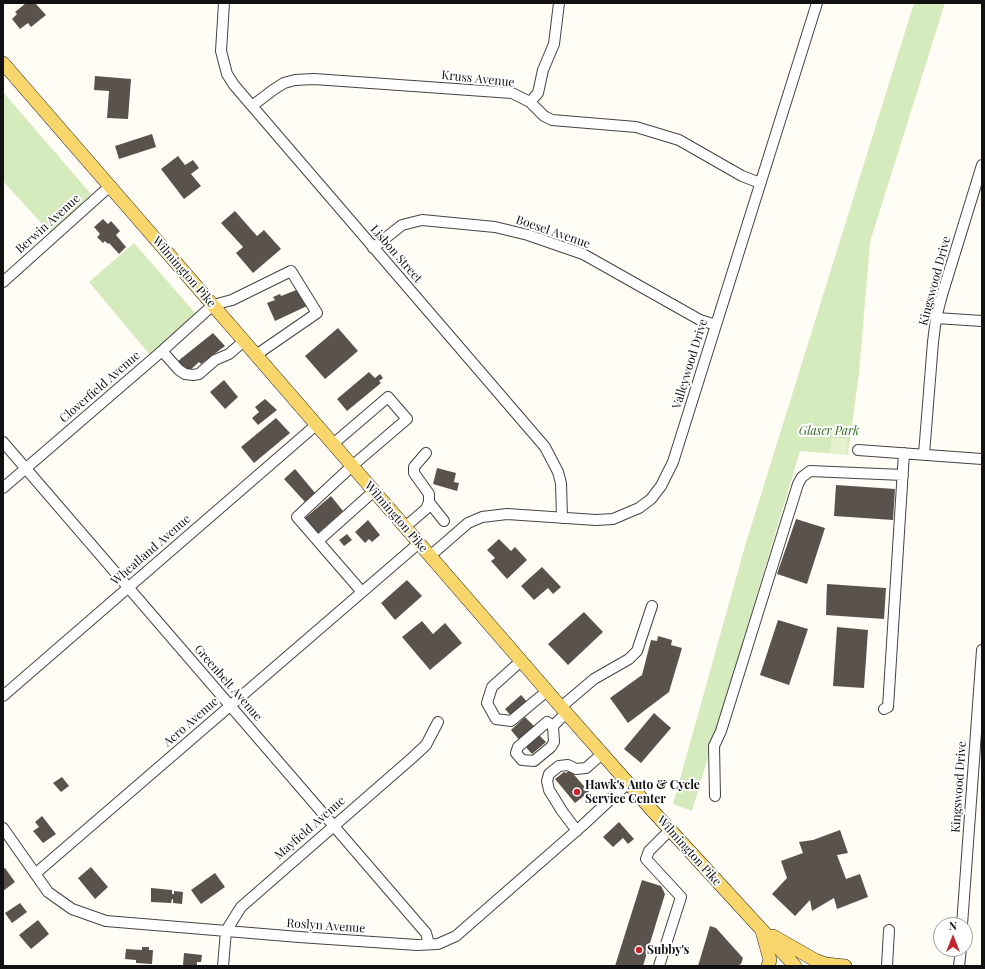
<!DOCTYPE html>
<html>
<head>
<meta charset="utf-8">
<style>
	body { margin:0 }
	#map { position:relative; width:985px; height:969px; overflow:hidden; background:#fffdf5; font-family:"Playfair Display",serif }
	canvas { display:block }
	.frame { position:absolute; inset:0; border:4px solid #111; pointer-events:none }
	.north { position:absolute; left:933px; top:917px; width:40px; height:40px; box-sizing:border-box; background:#fff; border:1px solid #a0a0a0; border-radius:50%; rotate:0deg; font-size:11px; font-weight:700; line-height:16px; text-align:center; color:#111 }
	.north::after { content:''; display:block; margin:auto; width:14px; height:18px; background:#c4262e; clip-path:polygon(50% 0,100% 100%,50% 72%,0 100%) }
</style>
</head>
<body>
<div id="map">
<canvas width="985" height="969"></canvas>
<div class="frame"></div>
<div class="north">N</div>
</div>
<script>
const ctx = document.querySelector('canvas').getContext('2d');
ctx.lineJoin = 'round';
function fillPath(path, color) { ctx.fillStyle = color; ctx.fill(path, 'evenodd'); }
const toPath = rows => new Path2D(rows.map(r => 'M' + r).join(''));
function strokePath(path, color, width, dash) { ctx.strokeStyle = color; ctx.lineWidth = width; ctx.lineCap = dash ? 'butt' : 'round'; ctx.setLineDash(dash || []); ctx.stroke(path); }
function write(font, color, halo, rows, align = 'center') {
  ctx.font = font + ' "Playfair Display",serif'; ctx.lineWidth = 4; ctx.setLineDash([]); ctx.textBaseline = 'middle'; ctx.strokeStyle = halo; ctx.fillStyle = color; for (const [text, x, y, turn = 0] of rows) {
    ctx.save(); ctx.translate(x, y); ctx.rotate((+turn || 0) * Math.PI / 180); ctx.textAlign = isNaN(turn) ? turn : align; if (halo) ctx.strokeText(text, 0, 0); ctx.fillText(text, 0, 0); ctx.restore();
  }
}
const green = toPath([
	[914,3,945,3,870,242,859,373,848,455,800,451,692,811,673,804,745,546],
	[3,92,91,194,51,234,3,181],
	[134,243,197,315,150,355,89,282]
]);
const pitch = toPath([
	[832,438,848,439,846,454,830,453]
]);
const building = toPath([
	[26,3,35,3,46,15,31,27,28,23,20,29,12,19,17,14,15,12],
	[95,76,131,79,128,119,107,118,109,91,94,90],
	[152,134,156,147,119,159,115,146],
	[178,156,185,165,193,160,199,168,191,174,201,186,184,199,161,169],
	[235,211,257,236,264,230,281,249,253,273,236,253,243,247,221,223],
	[103,219,108,224,111,221,120,231,116,235,126,247,119,254,109,243,108,244,105,241,103,243,97,237,100,234,94,227],
	[299,289,307,306,275,321,267,303,275,300,273,297,280,294,281,296],
	[338,328,358,351,325,379,305,356],
	[213,333,225,346,201,364,199,362,188,372,178,361],
	[369,372,375,378,380,374,383,378,379,381,381,383,347,411,337,399],
	[224,380,238,397,225,409,210,392],
	[265,399,277,410,258,425,252,418,259,412,255,407],
	[276,418,290,433,254,463,241,447],
	[437,468,456,473,454,482,459,483,457,491,433,484],
	[295,469,316,494,306,503,284,479],
	[836,485,895,489,893,520,834,516],
	[331,496,343,511,317,534,304,519],
	[796,519,825,528,807,584,777,574],
	[368,520,380,535,372,542,369,539,365,543,355,532],
	[347,534,352,540,344,546,339,540],
	[499,539,511,551,515,547,527,560,507,579,491,561,495,558,487,550],
	[542,567,561,587,553,594,548,588,534,600,521,586],
	[407,580,422,596,395,620,381,603],
	[827,584,886,588,884,619,826,615],
	[584,612,603,632,568,665,548,644],
	[778,620,808,629,789,685,760,675],
	[422,621,433,634,445,623,462,643,430,670,402,637],
	[837,627,868,630,864,688,833,686],
	[658,636,672,640,671,645,682,648,669,692,628,723,610,698,642,675,651,640,657,641],
	[521,695,529,704,513,718,505,709],
	[654,713,671,728,641,763,624,749],
	[525,717,536,728,521,742,511,730],
	[538,734,546,742,532,754,524,745],
	[570,770,589,792,575,803,555,779,564,772,566,773],
	[62,777,69,786,61,792,53,783],
	[42,816,56,834,43,843,33,831,39,827,35,822],
	[619,822,634,839,628,844,623,838,613,847,603,837],
	[840,830,848,853,837,855,846,879,860,874,868,897,837,909,834,898,812,911,810,900,795,916,772,894,787,878,781,861,803,853,799,842,813,840],
	[91,867,108,887,95,899,78,878],
	[5,868,15,882,3,891,3,869],
	[215,873,225,887,201,904,191,890],
	[642,880,661,886,665,894,643,966,615,966],
	[151,888,172,890,172,894,174,894,174,891,183,892,182,904,173,903,173,899,172,899,171,903,151,902],
	[20,903,27,912,12,923,5,913],
	[38,920,49,934,31,949,19,935],
	[710,926,716,928,743,958,741,964,736,966,698,966],
	[142,947,149,947,149,950,153,950,152,964,136,963,136,960,125,959,126,949,142,950],
	[184,953,202,955,201,962,197,962,197,966,183,965]
]);
const minor = toPath([
	[224,3,221,51,227,74,234,85,545,447,558,472,561,483,562,518],
	[530,102,538,93,543,70,554,44,559,3],
	[252,106,273,90,284,83,295,80,314,79,512,93,530,102,544,116,552,120,636,127,679,140,742,176,760,183],
	[373,248,402,225,422,220,495,227,528,235,583,254,700,320,716,325],
	[3,282,110,186],
	[936,318,982,321],
	[162,351,179,370,185,374,193,375,199,374,215,360,229,354,244,341],
	[3,442,426,933,429,944],
	[333,444,388,397,407,419,352,466,297,517,362,592],
	[858,450,982,459],
	[924,454,933,342,936,318,942,295,982,165],
	[3,488,162,351,213,305,232,300,291,271,317,313,256,355],
	[429,502,444,521],
	[405,527,426,509,429,502,429,494,414,473,414,467,426,453],
	[318,541,374,491],
	[430,556,468,523,482,517,507,514,596,520,613,519,639,508,651,499,661,486,673,462,817,3],
	[521,661,492,687,487,703,496,719,511,721,547,691],
	[3,696,316,425],
	[561,707,594,679,629,659,637,651,652,606],
	[884,709,888,707,904,453],
	[553,726,547,722,518,747,516,753,522,760,534,761,551,747,554,742,553,726,566,713],
	[715,796,714,746,721,731,798,484,802,477,810,471,903,475],
	[3,828,48,892,72,909,106,921,299,937,417,945,438,944,456,936,583,825,628,783],
	[577,831,562,811,549,790,547,781,549,774,559,766,568,765,576,769,586,768,602,754],
	[35,874,419,543],
	[962,925,982,650],
	[223,966,226,931,241,907,412,758,426,745,438,722],
	[659,966,681,897,646,859,649,851,670,830],
	[887,966,889,930],
	[959,966,961,949]
]);
const major = toPath([
	[3,63,561,707,650,808,795,966],
	[762,931,770,960,768,966],
	[773,936,815,960,826,964,845,966]
]);
const markers = [
	[577,792,4,"#c4262e"],
	[639,950,4,"#c4262e"]
];
const streetNames = [
	["Kruss Avenue",478,79,6],
	["Berwin Avenue",48,224,-42],
	["Boesel Avenue",553,232,19],
	["Lisbon Street",396,254,49],
	["Wilmington Pike",184,272,49],
	["Kingswood Drive",935,281,-75],
	["Valleywood Drive",690,364,-73],
	["Cloverfield Avenue",100,387,-41],
	["Wilmington Pike",396,517,49],
	["Wheatland Avenue",151,550,-41],
	["Greenbelt Avenue",228,683,49],
	["Aero Avenue",191,722,-41],
	["Kingswood Drive",959,787,-86],
	["Mayfield Avenue",310,828,-41],
	["Wilmington Pike",689,851,48],
	["Roslyn Avenue",326,926,4]
];
const parkNames = [
	["Glaser Park",829,431]
];
const poiNames = [
	["Hawk's Auto & Cycle",585,785],
	["Service Center",585,799],
	["Subby's",647,950]
];
fillPath(green, '#d5ebbd');
fillPath(pitch, '#e6f2cf');
fillPath(building, '#5a524d');
strokePath(minor, '#444', 12);
strokePath(major, '#222', 14);
strokePath(minor, '#fff', 10);
strokePath(major, '#f9d66b', 13);
for (const [x, y, r, color] of markers) { const dot = new Path2D(); dot.arc(x, y, r, 0, 2 * Math.PI); ctx.fillStyle = color; ctx.fill(dot); strokePath(dot, '#fff', 1.5); }
write('12px', '#111', '#fff', streetNames);
write('italic 12px', '#2f6b1f', '#fff', parkNames);
write('bold 12px', '#111', '#fff', poiNames, 'left');
</script>
</body>
</html>
